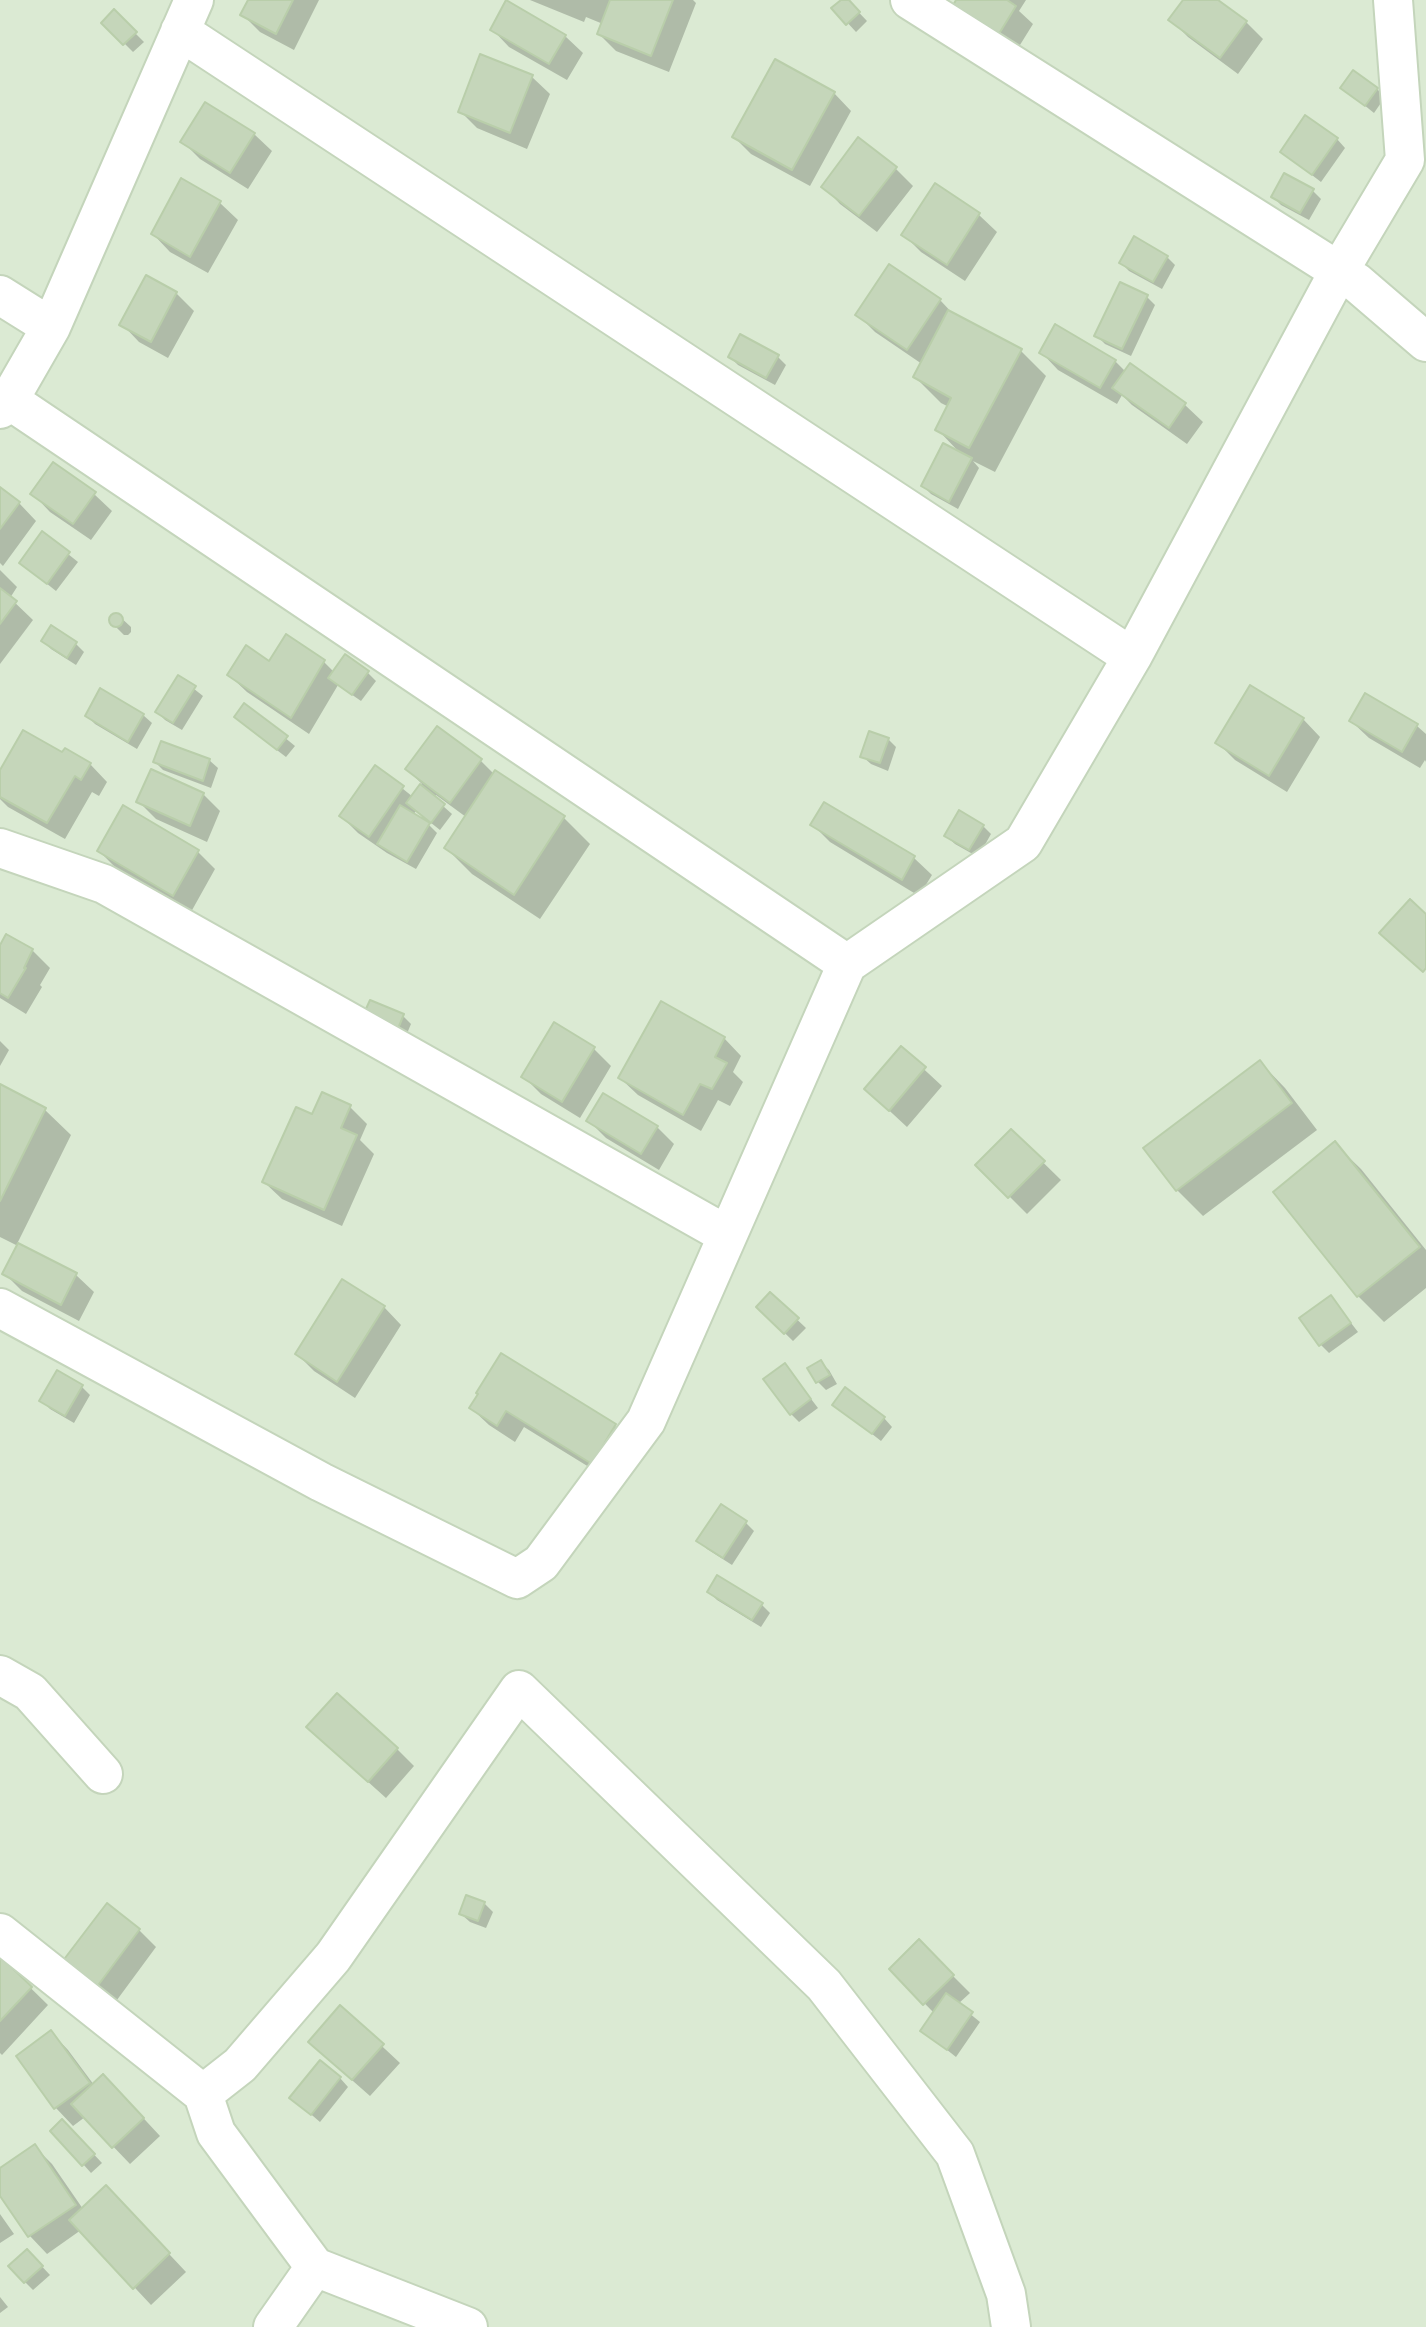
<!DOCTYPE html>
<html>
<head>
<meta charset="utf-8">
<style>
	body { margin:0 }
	canvas { display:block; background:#e7f1e1 }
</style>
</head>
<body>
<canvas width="1426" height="2327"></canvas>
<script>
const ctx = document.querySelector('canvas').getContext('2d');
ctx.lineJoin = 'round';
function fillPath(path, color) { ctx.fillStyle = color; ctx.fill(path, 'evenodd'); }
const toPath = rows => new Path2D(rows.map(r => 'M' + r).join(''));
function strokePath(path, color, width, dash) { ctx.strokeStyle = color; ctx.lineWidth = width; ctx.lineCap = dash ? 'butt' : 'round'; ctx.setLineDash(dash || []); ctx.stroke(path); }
const residential = toPath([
	[0,0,1426,0,1426,2327,0,2327]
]);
const shadow = toPath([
	[250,0,319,0,294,50,260,32,242,14],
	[530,0,693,0,696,3,669,72,616,51,599,34,603,24,586,17,584,22],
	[843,0,847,0,867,21,856,32,834,8],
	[959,0,1026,0,1019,11,1033,24,1015,53],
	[1186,0,1215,0,1246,22,1263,39,1238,74,1188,37,1171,20],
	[114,12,144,42,133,52,104,23],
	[492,29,565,36,583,53,567,80,509,47],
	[532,77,550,94,527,149,477,128,460,111],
	[1342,87,1377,89,1385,97,1374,113],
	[834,93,851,111,810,186,751,154,734,137],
	[254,134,272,151,248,189,200,159,183,142],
	[1337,139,1345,148,1321,182,1282,152],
	[859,140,896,169,913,186,877,232,840,204,823,186],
	[182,181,220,203,238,220,208,273,170,252,153,234],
	[936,186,979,215,997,232,965,281,921,252,904,235],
	[1313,191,1321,199,1309,220,1281,205,1273,197],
	[1167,257,1175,265,1162,289,1129,271,1121,263],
	[889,266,940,300,955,316,1021,351,1046,376,995,472,973,461,979,468,958,509,931,494,923,486,960,453,937,429,949,407,941,403,915,377,922,364,875,332,857,314],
	[147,277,176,293,194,311,168,358,139,342,122,324],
	[1147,297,1155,305,1131,356,1105,344,1097,336],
	[1041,352,1115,361,1126,372,1131,366,1185,405,1203,422,1187,444,1132,405,1122,395,1117,404,1058,370],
	[777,356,786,365,775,385,738,365,730,357],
	[0,490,19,503,36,521,3,566,0,563],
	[33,494,94,494,112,511,91,540,50,512],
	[43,534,78,562,56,591,21,563],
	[0,570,17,587,10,598,33,620,0,664],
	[114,615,118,615,131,627,131,632,128,635,124,635,111,622],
	[287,637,324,662,334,672,367,672,376,681,361,701,338,685,309,734,247,692,229,675,270,663],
	[43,641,76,644,84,652,76,665,51,649],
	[179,677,203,696,182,730,165,720,157,712],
	[1366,695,1417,726,1426,734,1426,762,1425,760,1420,768,1369,738,1351,721],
	[245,705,295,746,286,757,244,725],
	[143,715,152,723,137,749,95,724,87,716],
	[1303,719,1320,737,1287,792,1235,760,1218,743],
	[888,739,896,747,888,771,871,764,862,756],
	[62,754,90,764,107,782,99,796,92,792,65,839,8,807,0,799,0,773],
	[209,760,218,768,211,788,163,770,155,762],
	[481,761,494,774,564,818,590,844,540,919,472,874,446,848,466,817,436,795,434,798,452,814,440,830,416,811,413,815,429,825,437,833,416,869,387,853,358,833,341,816,376,767,413,797,422,784,407,769],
	[203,794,220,811,207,842,156,819,138,801],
	[825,804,914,858,932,875,919,896,830,842,813,825],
	[124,808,198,852,215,869,191,912,116,868,99,851],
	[983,826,991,834,978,857,955,844,946,836],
	[7,936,32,950,50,968,40,985,42,987,26,1014,0,998,0,948],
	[403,1016,411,1024,403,1043,372,1028],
	[724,1038,741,1056,733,1072,743,1082,730,1106,718,1100,701,1131,638,1095,620,1078],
	[0,1041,9,1050,0,1066],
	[901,1048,942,1086,907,1127,866,1089],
	[594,1049,611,1066,580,1118,541,1094,524,1077],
	[1260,1062,1285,1088,1317,1130,1203,1216,1177,1190],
	[0,1086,45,1110,71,1135,17,1244,76,1275,94,1292,79,1321,22,1291,4,1273,18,1246,0,1237],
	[350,1107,367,1124,360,1140,374,1154,342,1226,282,1199,264,1182,313,1116],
	[589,1121,657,1127,674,1144,659,1170,606,1138],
	[1011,1131,1061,1180,1027,1214,978,1165],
	[1335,1144,1361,1169,1426,1250,1426,1288,1384,1322,1358,1296,1275,1192],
	[770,1294,806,1328,793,1341,758,1307],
	[1331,1297,1358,1332,1329,1353,1321,1345],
	[384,1307,401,1325,355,1398,314,1371,297,1354],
	[820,1362,829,1370,837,1384,826,1390,818,1382],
	[785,1365,818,1408,799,1422,791,1414],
	[81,1386,90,1395,74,1423,50,1409,42,1401],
	[480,1394,615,1426,632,1443,610,1480,524,1427,515,1442,489,1425,471,1408],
	[834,1404,884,1418,892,1427,881,1441],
	[746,1523,754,1531,732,1565,707,1549,699,1541],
	[709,1592,762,1605,770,1613,761,1627,717,1600],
	[326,1744,397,1749,414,1766,386,1798],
	[484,1903,493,1912,486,1928,470,1922,461,1914],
	[139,1930,156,1947,114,2004,82,1979],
	[919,1942,970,1993,958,2004,980,2022,956,2057,922,2030,934,2013,891,1969],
	[0,1958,48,2005,2,2055,0,2053],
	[340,2007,400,2063,370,2096,328,2059],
	[51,2032,68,2050,94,2085,121,2094,160,2136,130,2164,85,2117,73,2126,56,2108,18,2057],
	[340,2078,348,2087,320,2122,292,2098],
	[70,2129,102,2163,91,2173,83,2164],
	[35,2147,52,2164,83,2209,123,2205,186,2272,151,2305,81,2230,47,2254,30,2236,0,2193,0,2170],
	[0,2214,14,2234,0,2243],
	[35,2259,50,2275,33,2290,25,2282],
	[0,2297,8,2307,0,2313]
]);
const building = toPath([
	[248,0,293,0,276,34,240,15,248,0],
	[506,0,566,35,549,64,490,30,506,0],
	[610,0,673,0,651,56,597,34,610,0],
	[841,0,849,0,860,12,846,25,831,8,841,0],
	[956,0,1007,0,1016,6,997,37,951,9,956,0],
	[1183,0,1218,0,1247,21,1220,58,1168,20,1183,0],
	[114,9,137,32,123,45,101,23,114,9],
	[480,54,533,75,510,133,458,112,480,54],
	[775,59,835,92,792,170,732,137,775,59],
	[1353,70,1378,88,1365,106,1340,88,1353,70],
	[205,102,255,133,230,173,180,142,205,102],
	[1305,115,1338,138,1312,175,1280,152,1305,115],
	[858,137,897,167,859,216,821,187,858,137],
	[1284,173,1314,189,1300,213,1271,197,1284,173],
	[181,178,221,201,190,257,151,234,181,178],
	[935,183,980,213,947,265,901,235,935,183],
	[1134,236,1168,256,1153,282,1119,263,1134,236],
	[889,264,941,299,907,350,855,315,889,264],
	[146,275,177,292,151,342,119,325,146,275],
	[1120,282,1148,295,1122,349,1094,336,1120,282],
	[948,310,1022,349,969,448,935,430,951,398,913,377,948,310],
	[1055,324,1116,360,1100,388,1039,353,1055,324],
	[740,334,779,355,766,378,728,357,740,334],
	[1130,363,1186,403,1169,428,1112,388,1130,363],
	[943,443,972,458,949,502,921,486,943,443],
	[53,462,96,492,73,524,30,494,53,462],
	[0,487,20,502,0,529,0,487],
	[42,531,70,552,47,584,19,563,42,531],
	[0,588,17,601,0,624,0,588],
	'109 620a7 7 0 1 1 14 0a7 7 0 1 1-14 0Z',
	[51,625,77,642,67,658,41,641,51,625],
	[286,634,325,660,291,718,227,675,246,645,269,661,286,634],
	[345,654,369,671,352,695,328,678,345,654],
	[178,675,196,686,173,723,155,712,178,675],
	[1250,685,1304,718,1269,776,1215,743,1250,685],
	[100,688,144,714,128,742,85,716,100,688],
	[1365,693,1418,724,1402,752,1349,721,1365,693],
	[244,703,288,736,277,750,234,717,244,703],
	[437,726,482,759,450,803,405,769,437,726],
	[23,730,62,752,65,748,91,763,81,780,75,776,47,823,0,797,0,770,23,730],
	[869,731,889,738,880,763,860,757,869,731],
	[161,741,210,759,203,781,153,762,161,741],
	[375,765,404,786,369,837,339,816,375,765],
	[151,769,204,793,190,826,136,802,151,769],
	[495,770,565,816,514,895,444,848,495,770],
	[420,784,445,804,431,823,406,803,420,784],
	[824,802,915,856,902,880,810,825,824,802],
	[123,805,199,850,173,896,97,851,123,805],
	[400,805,430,823,407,862,377,844,400,805],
	[959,810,984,825,969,850,944,836,959,810],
	[1410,899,1426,914,1426,968,1423,972,1379,933,1410,899],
	[6,934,33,949,24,968,26,968,8,998,0,993,0,945,6,934],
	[370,1000,404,1014,395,1036,361,1020,370,1000],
	[661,1001,725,1037,715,1057,727,1063,712,1089,700,1084,683,1115,618,1078,661,1001],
	[554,1022,595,1047,562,1102,521,1077,554,1022],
	[901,1046,926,1067,889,1111,864,1089,901,1046],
	[1260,1060,1292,1103,1176,1191,1143,1148,1260,1060],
	[0,1084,46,1108,0,1201,0,1084],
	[322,1092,351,1105,341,1128,357,1135,324,1210,262,1182,296,1107,312,1114,322,1092],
	[603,1093,658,1126,641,1154,586,1121,603,1093],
	[1011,1129,1045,1161,1008,1198,975,1165,1011,1129],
	[1335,1141,1420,1247,1357,1297,1273,1192,1335,1141],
	[18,1243,77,1273,61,1305,2,1274,18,1243],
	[342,1279,385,1306,337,1382,295,1354,342,1279],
	[770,1292,799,1318,784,1334,756,1307,770,1292],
	[1331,1295,1351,1323,1319,1346,1299,1318,1331,1295],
	[501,1353,616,1424,592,1464,506,1411,497,1426,469,1408,478,1394,476,1393,501,1353],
	[821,1360,830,1375,816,1383,807,1368,821,1360],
	[785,1363,811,1399,790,1415,763,1379,785,1363],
	[57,1370,83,1385,65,1416,39,1401,57,1370],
	[845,1387,885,1417,872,1434,832,1405,845,1387],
	[721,1504,747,1521,723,1558,696,1541,721,1504],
	[717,1575,763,1603,752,1620,707,1592,717,1575],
	[337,1693,398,1748,368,1782,306,1727,337,1693],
	[466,1895,485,1902,478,1921,459,1914,466,1895],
	[107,1903,140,1929,96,1988,62,1962,107,1903],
	[919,1939,954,1975,923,2005,889,1969,919,1939],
	[0,1956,32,1987,0,2021,0,1956],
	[946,1993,973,2012,947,2050,920,2031,946,1993],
	[340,2005,384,2044,352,2080,308,2042,340,2005],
	[51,2030,90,2083,54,2109,16,2056,51,2030],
	[320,2060,341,2077,311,2115,289,2098,320,2060],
	[103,2074,144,2118,112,2148,71,2104,103,2074],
	[62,2119,95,2154,82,2166,50,2131,62,2119],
	[35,2144,76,2205,28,2237,0,2196,0,2168,35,2144],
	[106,2185,170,2253,133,2289,69,2220,106,2185],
	[27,2249,43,2266,24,2283,8,2266,27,2249]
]);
const street = toPath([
	[910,0,1356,282,1426,342],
	[180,31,1132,657],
	[0,295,51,327],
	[9,400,847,964,1023,843,1132,657,1339,271,1405,160,1393,0],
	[0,409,9,400,51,327,194,0],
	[0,848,104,884,727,1235],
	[0,1308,321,1482,517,1579,541,1563,646,1421,847,964],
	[0,1675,30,1692,103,1774],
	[0,1933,203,2094,216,2133,315,2267,468,2327],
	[203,2094,240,2065,333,1957,519,1690,824,1985,955,2154,1006,2294,1011,2327],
	[273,2327,315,2267]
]);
fillPath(residential, '#dbead3');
fillPath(shadow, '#0003');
fillPath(building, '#c5d6ba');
strokePath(building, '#b9ceaa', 2);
strokePath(street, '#c4d5bb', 42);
strokePath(street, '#fff', 38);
</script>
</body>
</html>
